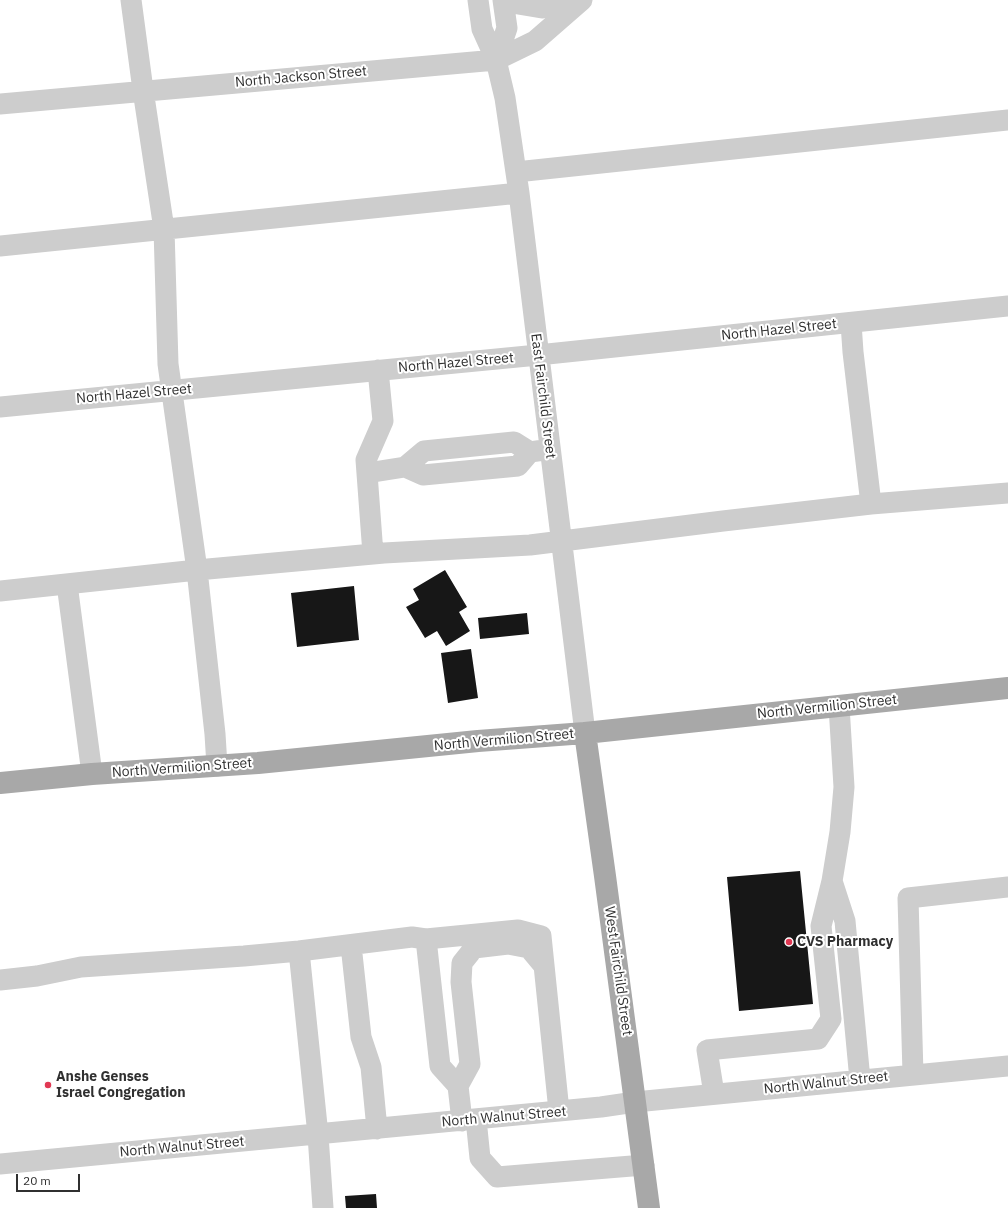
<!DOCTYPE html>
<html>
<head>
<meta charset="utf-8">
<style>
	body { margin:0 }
	#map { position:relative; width:1008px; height:1208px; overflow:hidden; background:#fff; font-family:"IBM Plex Sans",sans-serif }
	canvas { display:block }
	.scale { position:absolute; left:16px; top:1174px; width:64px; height:18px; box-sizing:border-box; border:2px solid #303030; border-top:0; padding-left:5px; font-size:12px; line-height:14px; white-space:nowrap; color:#303030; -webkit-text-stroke:3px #fff; paint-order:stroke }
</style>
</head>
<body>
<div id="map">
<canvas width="1008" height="1208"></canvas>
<div class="scale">20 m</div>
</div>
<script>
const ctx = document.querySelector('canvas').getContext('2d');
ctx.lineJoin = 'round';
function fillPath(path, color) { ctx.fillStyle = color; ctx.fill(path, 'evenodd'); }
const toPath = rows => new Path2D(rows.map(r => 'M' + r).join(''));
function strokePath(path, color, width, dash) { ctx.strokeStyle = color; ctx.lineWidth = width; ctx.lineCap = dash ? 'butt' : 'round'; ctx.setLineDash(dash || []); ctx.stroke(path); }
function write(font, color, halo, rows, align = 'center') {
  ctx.font = font + ' "IBM Plex Sans",sans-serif'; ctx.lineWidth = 4; ctx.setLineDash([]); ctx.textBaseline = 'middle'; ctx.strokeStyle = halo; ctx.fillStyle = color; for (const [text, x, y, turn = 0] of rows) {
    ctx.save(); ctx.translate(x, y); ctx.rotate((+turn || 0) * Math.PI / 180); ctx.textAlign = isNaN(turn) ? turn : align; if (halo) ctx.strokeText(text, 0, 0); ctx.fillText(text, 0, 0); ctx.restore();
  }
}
const building = toPath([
	[445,570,467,607,459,612,470,631,446,646,437,631,425,638,406,607,419,600,413,589],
	[354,586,359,640,297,647,291,593],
	[527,613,529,634,480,639,478,618],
	[471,649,478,698,448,703,441,653],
	[800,871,813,1004,739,1011,727,877],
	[376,1194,377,1208,346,1208,345,1196]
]);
const minor = toPath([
	[131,0,143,90,164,229,168,364,197,570,215,734,217,766],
	[478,0,482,29,496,60,505,98,519,193,585,733],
	[511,0,518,4,542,8,581,0],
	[496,60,507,28,503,0],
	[0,104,496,60,535,41,582,0],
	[516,172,1008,120],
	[0,246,519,193],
	[851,323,853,352,871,504],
	[0,407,538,355,1008,306],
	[405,467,423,475,518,466,530,452,544,450],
	[367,473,405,467,424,451,514,442,530,452],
	[373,554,366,460,383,421,378,370],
	[67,584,92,774],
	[0,591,197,570,384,553,530,545,723,521,871,504,1008,493],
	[839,706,844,787,840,832,832,881,845,921,860,1080],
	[351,945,361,1037,371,1067,377,1129],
	[299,951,318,1135,323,1208],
	[0,980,37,976,81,967,244,956,299,951,412,937,426,939],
	[913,1074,908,898,1008,887],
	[458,1086,470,1064,461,982,462,963,474,948,508,944,529,948,544,966],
	[714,1094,707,1050,818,1039,831,1019,821,926,832,881],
	[476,1119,480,1158,497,1177,644,1165],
	[462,1121,458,1086,440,1066,426,939,518,930,541,936,559,1111],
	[0,1164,601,1107,635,1102,1008,1066]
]);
const major = toPath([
	[585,733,605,876,649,1208],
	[0,783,92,774,258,763,478,741,585,733,1008,688]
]);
const markers = [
	[789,942,4,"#e13853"],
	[48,1085,4,"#e13853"]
];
const streetNames = [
	["North Jackson Street",301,77,-5],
	["North Hazel Street",779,330,-6],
	["North Hazel Street",456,363,-5],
	["North Hazel Street",134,394,-5],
	["East Fairchild Street",543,396,83],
	["North Vermilion Street",827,707,-6],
	["North Vermilion Street",504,740,-5],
	["North Vermilion Street",182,768,-4],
	["West Fairchild Street",618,971,82],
	["North Walnut Street",826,1083,-6],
	["North Walnut Street",504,1117,-5],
	["North Walnut Street",182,1147,-5]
];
const poiNames = [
	["CVS Pharmacy",797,942],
	["Anshe Genses",56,1077],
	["Israel Congregation",56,1093]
];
fillPath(building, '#171717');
strokePath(minor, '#cdcdcd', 21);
strokePath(major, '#a8a8a8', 22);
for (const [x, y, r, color] of markers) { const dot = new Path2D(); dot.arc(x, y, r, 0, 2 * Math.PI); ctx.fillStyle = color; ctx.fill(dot); strokePath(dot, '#fff', 1.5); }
write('14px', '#303030', '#fff', streetNames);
write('bold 14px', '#303030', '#fff', poiNames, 'left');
</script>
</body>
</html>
